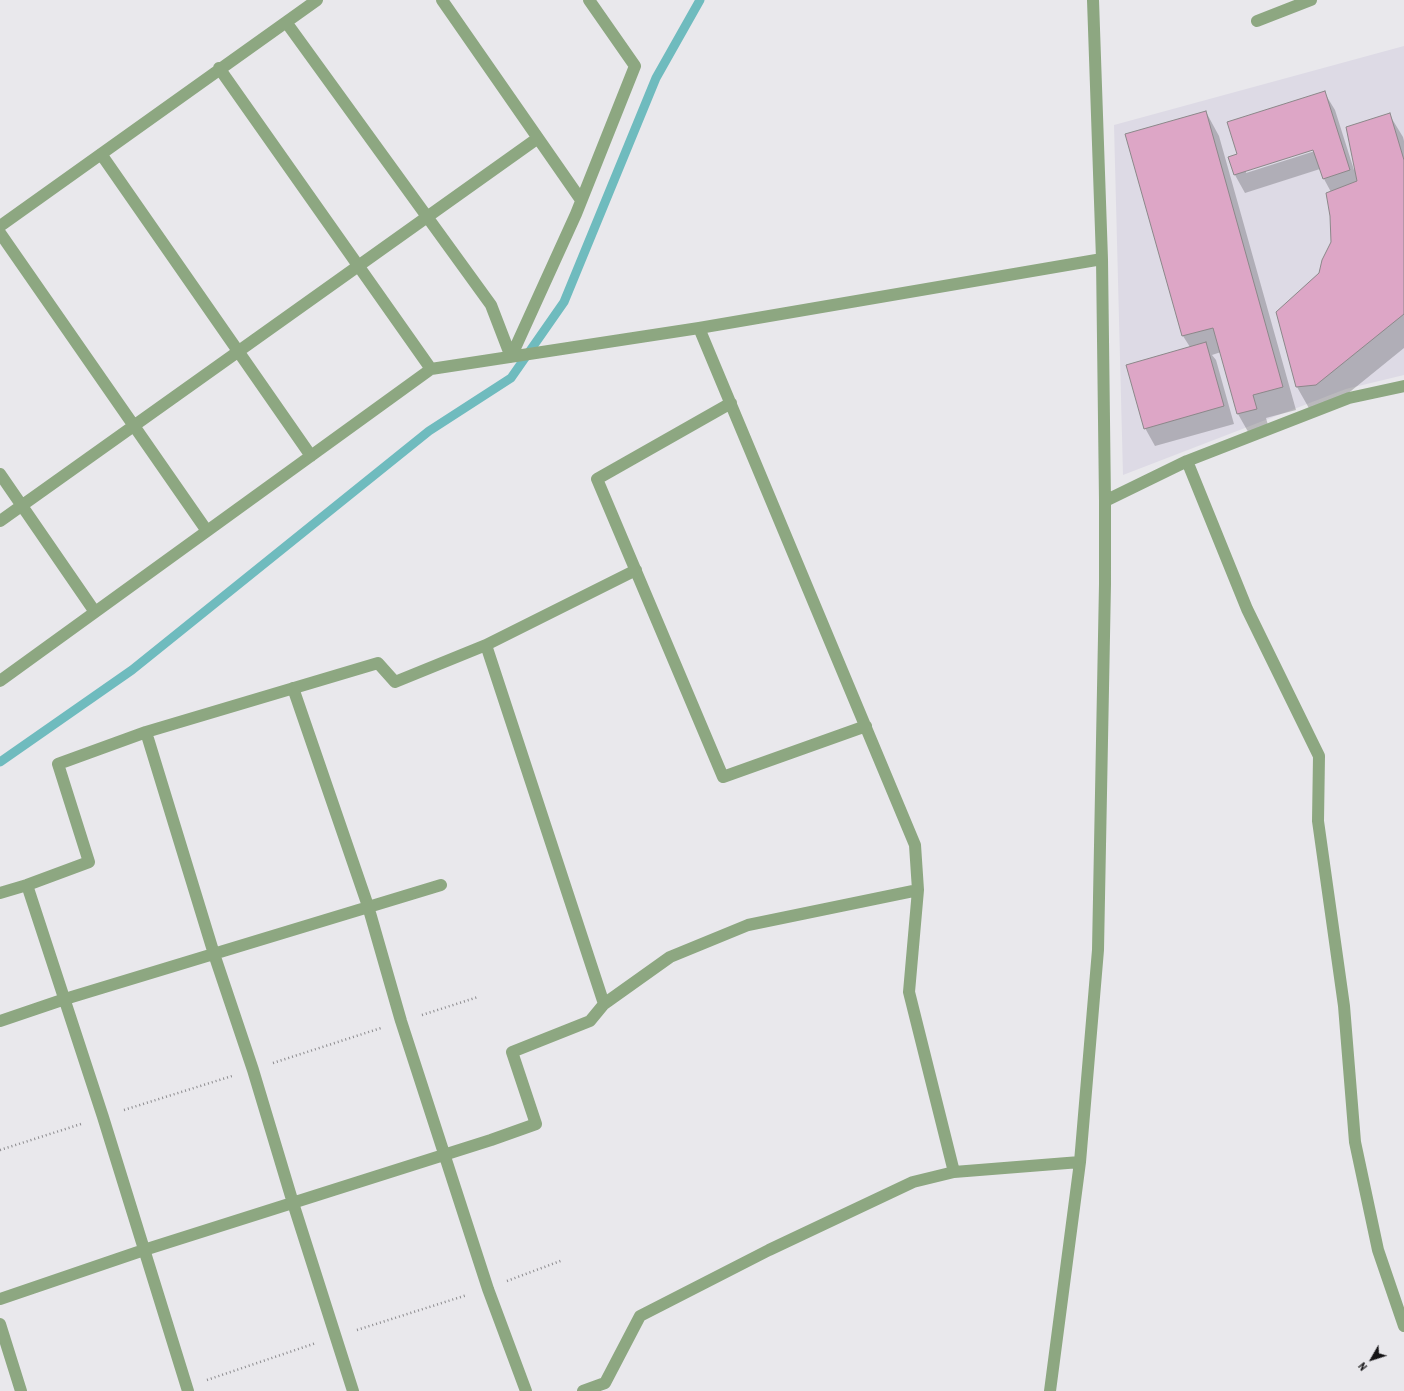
<!DOCTYPE html>
<html>
<head>
<meta charset="utf-8">
<style>
	body { margin:0 }
	#map { position:relative; width:1404px; height:1391px; overflow:hidden; background:#e9e8ec; font-family:"Archivo Narrow",sans-serif }
	canvas { display:block }
	.north { position:absolute; left:1352px; top:1339px; width:40px; height:40px; -webkit-text-stroke:3px #e9e8ec; paint-order:stroke; rotate:231deg; font-size:11px; font-weight:700; line-height:16px; text-align:center; color:#141315 }
	.north::after { content:''; display:block; margin:auto; width:14px; height:18px; background:#141315; clip-path:polygon(50% 0,100% 100%,50% 72%,0 100%) }
</style>
</head>
<body>
<div id="map">
<canvas width="1404" height="1391"></canvas>
<div class="north">N</div>
</div>
<script>
const ctx = document.querySelector('canvas').getContext('2d');
ctx.lineJoin = 'round';
function fillPath(path, color) { ctx.fillStyle = color; ctx.fill(path, 'evenodd'); }
const toPath = rows => new Path2D(rows.map(r => 'M' + r).join(''));
function strokePath(path, color, width, dash) { ctx.strokeStyle = color; ctx.lineWidth = width; ctx.lineCap = dash ? 'butt' : 'round'; ctx.setLineDash(dash || []); ctx.stroke(path); }
const built = toPath([
	[1404,46,1404,375,1346,389,1123,475,1114,125]
]);
const shadow = toPath([
	[1324,92,1335,110,1354,170,1389,114,1403,137,1404,141,1404,348,1330,408,1310,410,1297,387,1320,274,1332,242,1331,192,1324,179,1320,169,1245,193,1235,175,1229,157,1238,154],
	[1317,148,1318,150,1246,173,1246,170],
	[1206,112,1219,136,1296,410,1266,418,1270,432,1251,437,1238,414,1221,352,1212,355,1216,360,1234,424,1155,446,1145,428,1190,347,1183,336]
]);
const stream = toPath([
	[0,762,132,670,429,431,511,378,564,302,656,78,700,0]
]);
const building = toPath([
	[1325,91,1350,170,1323,179,1313,150,1234,175,1228,157,1237,154,1227,122,1325,91],
	[1206,111,1283,387,1253,395,1257,409,1237,414,1213,328,1182,336,1125,134,1206,111],
	[1390,113,1404,160,1404,314,1316,385,1296,387,1276,312,1319,273,1322,260,1331,242,1330,216,1326,193,1357,181,1346,127,1390,113],
	[1206,342,1224,406,1144,429,1126,365,1206,342]
]);
const path = toPath([
	[422,1015,478,997],
	[273,1063,381,1028],
	[124,1110,232,1076],
	[0,1150,81,1124],
	[507,1281,563,1260],
	[357,1330,467,1295],
	[207,1380,316,1343]
]);
const minor = toPath([
	[442,0,581,200],
	[1257,21,1311,0],
	[286,22,491,305,511,357],
	[219,68,431,369],
	[101,154,311,456],
	[0,226,317,0],
	[0,233,207,531],
	[699,328,915,845,918,890,909,992,954,1172],
	[511,357,576,214,635,66,589,0],
	[731,403,597,479,723,777,866,726],
	[1187,461,1247,609,1319,756,1318,821,1344,1006,1355,1142,1378,1250,1404,1326],
	[0,474,95,612],
	[1105,501,1187,461,1349,398,1404,386],
	[0,521,538,138],
	[0,681,431,369,699,328,1102,259],
	[293,688,368,906,401,1021,488,1289,526,1391],
	[146,732,214,954,253,1070,293,1203,353,1391],
	[27,885,103,1117,188,1391],
	[0,893,27,885,89,862,58,764,146,732,378,663,395,682,486,645],
	[604,1004,486,645,636,570],
	[0,1021,65,999,441,885],
	[0,1299,144,1250,491,1140,536,1124,512,1052,590,1021,604,1004,670,957,748,925,918,890],
	[0,1324,21,1391],
	[583,1391,605,1383,640,1316,769,1250,913,1182,954,1172,1080,1162],
	[1050,1391,1080,1162,1098,950,1105,584,1105,501,1102,259,1093,0]
]);
fillPath(built, '#dddae5');
fillPath(shadow, '#0003');
strokePath(stream, '#6fbbbe', 9);
fillPath(building, '#dda6c6');
strokePath(building, '#8c888a', 1);
strokePath(path, '#8c8b8e', 2.5, [1, 3]);
strokePath(minor, '#8da781', 12);
</script>
</body>
</html>
